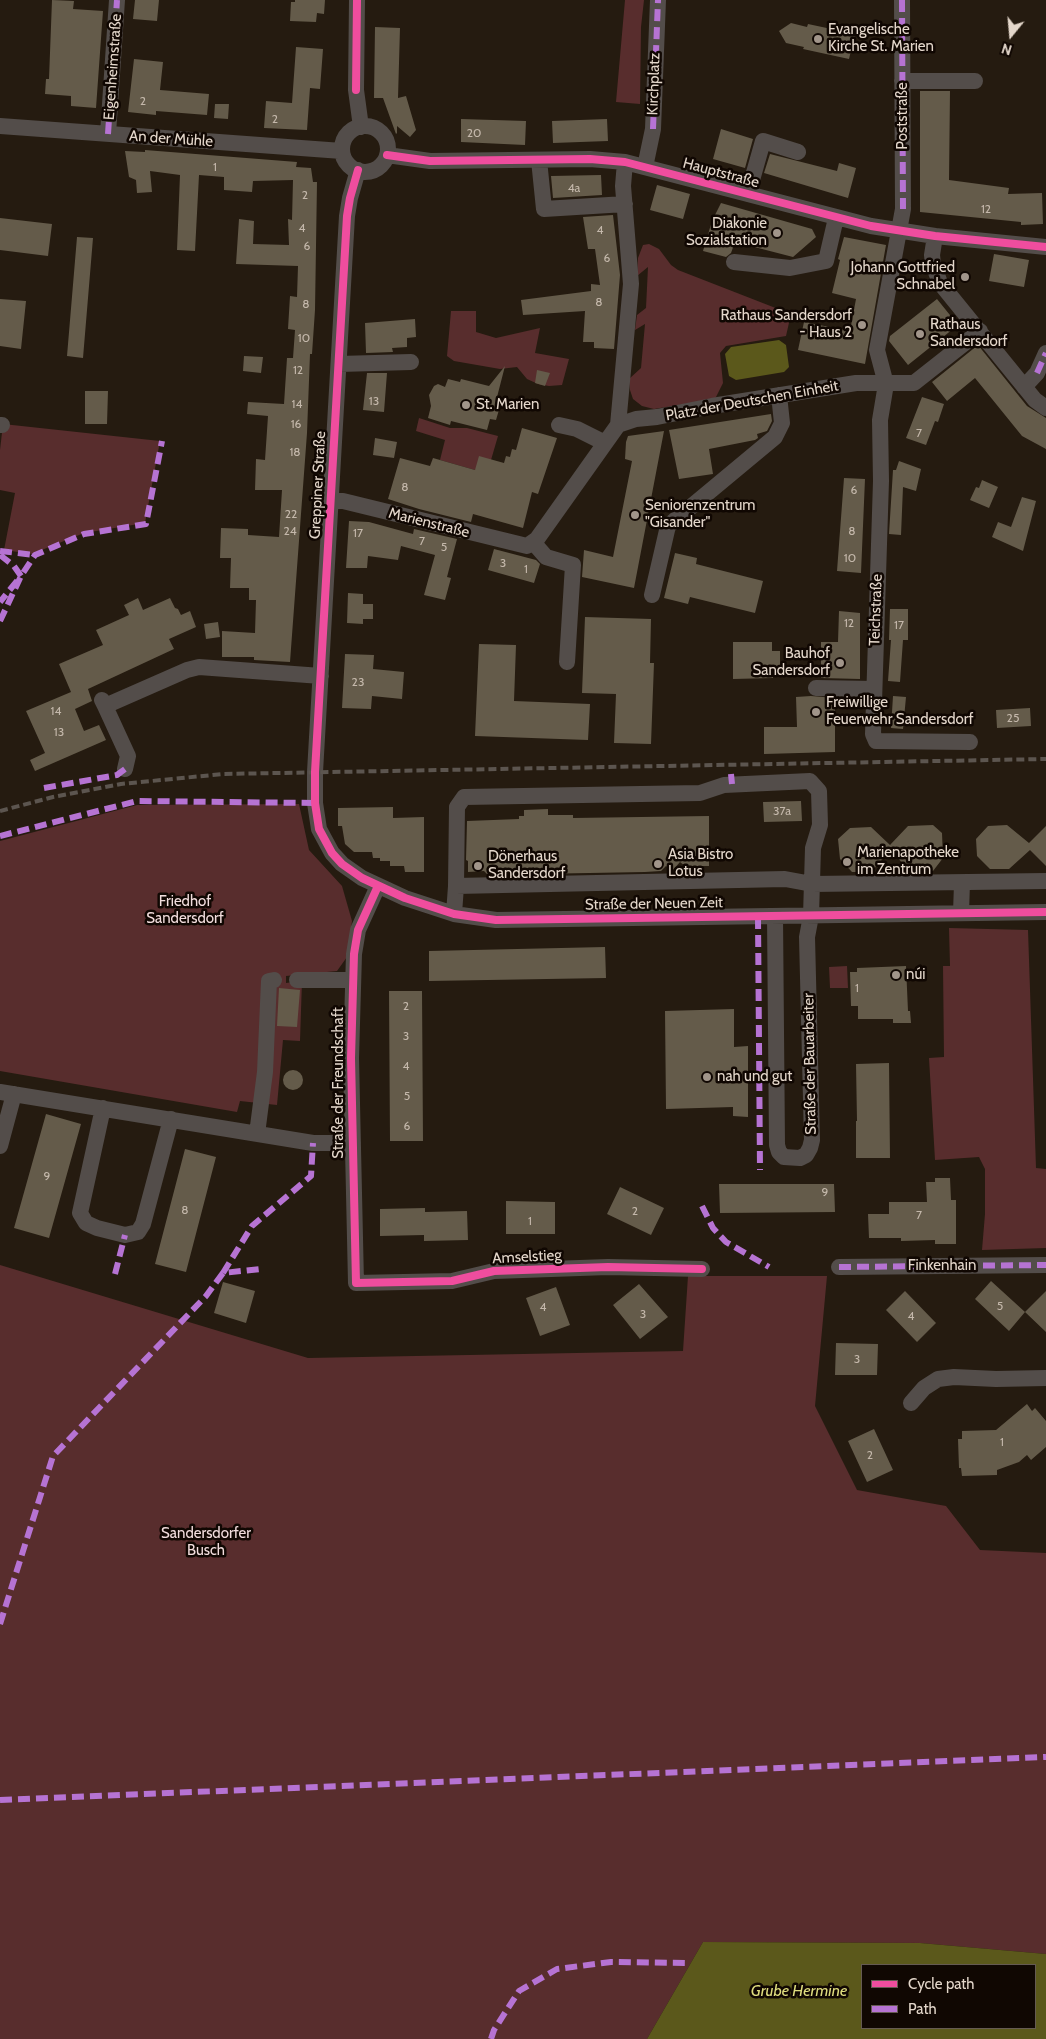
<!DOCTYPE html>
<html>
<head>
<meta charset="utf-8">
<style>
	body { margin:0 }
	#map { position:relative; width:1046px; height:2039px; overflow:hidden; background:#251b10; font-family:Cabin,sans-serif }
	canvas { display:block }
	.legend { position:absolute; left:861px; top:1964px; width:175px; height:65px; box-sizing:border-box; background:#100702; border:1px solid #655a52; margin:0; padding:6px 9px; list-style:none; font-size:15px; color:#e4d7cb }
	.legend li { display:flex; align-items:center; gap:10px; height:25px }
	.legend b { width:25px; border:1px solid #655a52 }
	.north { position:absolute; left:986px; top:10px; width:50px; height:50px; -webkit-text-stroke:4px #100702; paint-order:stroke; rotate:197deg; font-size:14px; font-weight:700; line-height:20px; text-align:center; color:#e4d7cb }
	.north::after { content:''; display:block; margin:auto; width:18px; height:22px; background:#e4d7cb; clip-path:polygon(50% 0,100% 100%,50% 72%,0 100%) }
</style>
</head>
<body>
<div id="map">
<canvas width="1046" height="2039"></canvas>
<ul class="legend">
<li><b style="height:6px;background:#ef4d9e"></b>Cycle path</li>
<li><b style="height:6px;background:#b673d3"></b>Path</li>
</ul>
<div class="north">N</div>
</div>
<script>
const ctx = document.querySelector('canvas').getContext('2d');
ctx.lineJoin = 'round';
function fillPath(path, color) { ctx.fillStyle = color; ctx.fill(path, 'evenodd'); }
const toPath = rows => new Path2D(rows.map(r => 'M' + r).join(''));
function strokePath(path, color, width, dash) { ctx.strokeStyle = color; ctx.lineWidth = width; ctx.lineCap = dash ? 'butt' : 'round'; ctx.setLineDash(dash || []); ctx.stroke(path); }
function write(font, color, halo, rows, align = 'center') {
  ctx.font = font + ' Cabin,sans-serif'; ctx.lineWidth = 5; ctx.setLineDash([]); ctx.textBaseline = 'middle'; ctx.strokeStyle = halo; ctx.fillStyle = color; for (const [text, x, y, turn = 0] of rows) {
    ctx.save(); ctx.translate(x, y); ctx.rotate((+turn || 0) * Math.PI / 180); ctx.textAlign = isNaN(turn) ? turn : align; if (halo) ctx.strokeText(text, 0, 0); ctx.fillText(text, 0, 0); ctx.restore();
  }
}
const green = toPath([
	[625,0,644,0,641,27,640,104,616,102],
	[649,244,659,249,671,265,678,270,791,314,786,336,726,346,720,353,723,383,715,399,654,409,642,406,633,399,630,390,629,379,641,368,645,324,635,330,637,315,646,308,648,267,637,276,638,258,643,245],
	[451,311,476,311,476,332,496,338,540,328,535,353,569,359,562,385,549,386,538,384,527,379,517,367,500,369,454,361,447,356],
	[419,418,450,428,467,428,498,436,491,460,475,470,440,460,445,440,416,431],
	[3,424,160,441,145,523,84,533,32,554,4,550,15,493,0,490,0,450],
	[299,804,309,850,342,886,352,921,347,957,337,971,286,976,286,983,302,981,300,1041,283,1040,277,1105,240,1101,237,1112,0,1071,0,841,137,805],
	[949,928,1028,930,1036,1168,1046,1169,1046,1248,982,1250,985,1214,985,1169,979,1157,935,1160,929,1058,944,1057,943,966,950,966],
	[847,966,848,988,830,988,829,967],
	[0,1265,308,1358,683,1351,688,1276,827,1276,815,1406,857,1490,946,1506,980,1550,1046,1553,1046,1954,920,1943,703,1942,647,2039,0,2039]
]);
const water = toPath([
	[779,340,786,345,789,367,784,372,736,380,729,376,725,354,731,347],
	[703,1942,920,1943,1046,1954,1046,2039,647,2039],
	[1035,1965,1035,2028,862,2028,862,1965]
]);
const building = toPath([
	[52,0,74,1,73,9,103,11,96,108,71,106,71,96,45,94,46,79,49,79],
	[135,0,159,0,157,21,133,19],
	[295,0,325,0,324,14,317,13,316,22,290,21,291,2,295,2],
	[791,23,807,27,808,24,855,34,849,59,803,49,804,47,786,43,779,31],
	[375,27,400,28,398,98,406,96,416,130,410,137,397,126,397,133,396,134,383,98,374,98],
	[296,47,323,49,320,89,310,88,307,130,264,128,266,101,292,103],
	[134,59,163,62,160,90,209,94,207,115,156,111,156,115,128,112],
	[920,91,950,91,949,180,1009,188,1008,194,1042,193,1043,224,1021,225,1021,222,920,212],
	[215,104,229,104,228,119,214,118],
	[461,119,526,121,525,145,461,142],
	[607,119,608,141,553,143,552,121],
	[721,129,753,139,745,168,713,159],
	[145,150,297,162,296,167,311,168,313,182,317,182,315,310,312,354,310,354,307,433,290,662,254,660,254,657,222,657,222,631,255,633,256,600,249,600,249,588,230,588,231,558,220,558,221,528,248,529,248,535,279,537,282,490,255,490,256,459,265,460,268,416,247,414,248,402,284,404,287,358,293,358,295,330,288,329,290,296,297,297,298,266,236,264,239,219,254,221,253,244,289,245,288,219,292,220,293,180,253,181,252,192,224,190,224,177,199,175,195,251,177,250,180,175,150,171,152,192,137,193,136,180,129,177,125,151,145,152],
	[770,154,837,171,839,163,856,168,848,198,764,173],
	[601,175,602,195,553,198,551,176],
	[657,185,690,194,683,219,650,210],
	[721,203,812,229,816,237,793,257,735,242,731,253,726,257,703,251,712,221],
	[613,215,620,275,614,349,594,348,594,342,583,342,585,311,523,315,521,300,591,291,591,284,600,285,595,249,588,249,583,217],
	[0,218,52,224,48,256,0,250],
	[77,237,93,238,83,358,67,356],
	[844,237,886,245,865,364,798,350,804,322,850,331,856,299,832,293,840,260,838,259],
	[994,254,1029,260,1024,287,989,281],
	[0,299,26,301,21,349,0,346],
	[937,299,958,325,908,365,889,341,890,336],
	[415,319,416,337,407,338,407,347,392,348,393,352,366,353,365,323],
	[978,345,1027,406,1046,418,1046,449,1022,436,975,378,947,401,932,382],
	[244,356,263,357,261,373,243,371],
	[505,366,496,401,501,403,496,420,490,419,487,430,451,421,450,425,428,418,431,406,429,395,434,386,438,384,445,387,448,379,460,382,461,379,489,386],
	[537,370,550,373,545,386,535,383],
	[367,373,387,373,384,412,363,410],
	[85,391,108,391,107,424,85,424],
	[922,397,944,404,938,422,935,421,926,445,906,438],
	[771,414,772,421,767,431,757,434,758,438,755,440,709,449,713,474,679,479,669,430],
	[522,428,557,438,538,494,532,492,523,528,473,514,471,522,419,509,388,499,400,458,430,466,433,458,475,470,479,456,504,463,506,456,510,457,512,449,516,450],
	[664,431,634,588,582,577,584,550,613,557,632,461,625,459,626,442,628,436],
	[375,438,397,442,394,458,373,455],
	[899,461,921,469,916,491,903,487,901,535,889,534,893,470,896,470],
	[844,478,865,479,861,573,837,571],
	[982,480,998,487,989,508,970,500,976,487,979,488],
	[1022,497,1036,501,1023,551,992,537,998,522,1011,527],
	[349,521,369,522,413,534,414,529,457,539,447,577,451,578,445,600,424,595,435,555,401,546,398,560,368,556,367,568,346,568],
	[494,549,536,560,540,564,534,583,488,570],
	[675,553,697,558,696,564,763,581,755,613,690,597,688,604,664,598],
	[348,593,363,594,363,604,373,604,373,619,363,619,363,624,347,623],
	[138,598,143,610,170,598,175,608,178,609,181,615,190,611,196,627,169,639,174,649,88,689,92,701,75,709,84,731,99,725,106,740,35,771,30,760,45,753,26,711,71,692,59,664,103,645,96,630,129,615,124,605],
	[890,609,908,609,908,640,903,640,900,682,888,681,891,640,889,640],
	[839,611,860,613,860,679,821,678,821,642,838,642],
	[585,617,651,619,650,663,654,663,651,744,614,743,616,694,582,693],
	[218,622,220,637,206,639,204,624],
	[733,642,772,642,772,651,780,651,780,666,773,666,773,678,733,679],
	[479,644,516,645,514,701,590,704,588,740,475,736],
	[345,654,374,655,373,669,404,672,402,699,372,696,371,709,342,708],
	[811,696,835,698,835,752,764,754,764,727,797,727,796,697],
	[893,696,906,697,903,729,891,728],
	[1030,708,1031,726,997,728,996,710],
	[801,801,802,821,764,822,763,802],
	[393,807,393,818,424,817,424,872,405,872,404,866,390,866,390,861,380,861,380,858,373,858,372,852,354,852,345,844,342,826,338,826,338,808],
	[548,809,548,815,573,815,573,818,709,816,709,866,695,866,690,870,680,862,672,871,666,866,661,871,645,872,533,874,505,874,502,871,492,872,488,875,484,871,468,872,468,861,466,860,467,821,519,819,519,816,524,816,524,810],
	[933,825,942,833,943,858,933,871,911,871,890,851,871,872,852,872,840,859,838,839,850,828,871,827,890,845,908,826],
	[1007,825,1029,843,1046,826,1046,866,1030,850,1009,869,990,869,977,856,976,839,988,826],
	[605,947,606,978,429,981,429,951],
	[906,966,908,1011,910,1011,911,1023,893,1023,893,1019,858,1019,858,1006,851,1006,850,972,857,972,857,968],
	[279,988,300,990,297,1027,277,1026],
	[389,991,422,991,423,1141,390,1141],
	[734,1009,734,1047,748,1046,748,1117,733,1116,733,1107,666,1109,665,1011],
	[889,1063,890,1158,856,1158,856,1121,857,1121,856,1064],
	'283 1080a10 10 0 1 1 20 0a10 10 0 1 1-20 0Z',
	[46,1114,81,1124,49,1238,14,1228],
	[185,1149,216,1157,186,1272,155,1264],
	[935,1178,950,1178,951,1200,956,1200,956,1244,935,1244,935,1240,901,1241,901,1238,869,1238,868,1214,889,1214,889,1202,927,1202,926,1182,935,1182],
	[719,1184,834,1184,835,1212,720,1213],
	[620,1187,664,1208,651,1235,607,1214],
	[506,1201,555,1202,555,1234,506,1234],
	[425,1208,425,1212,467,1211,468,1240,424,1241,424,1235,380,1236,380,1209],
	[991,1281,1025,1312,1009,1331,975,1299],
	[223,1282,255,1291,246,1323,214,1313],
	[639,1284,668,1317,640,1339,613,1305],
	[556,1287,570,1325,540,1336,526,1298],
	[905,1291,936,1323,917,1342,886,1310],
	[1046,1291,1046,1332,1025,1312],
	[836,1343,878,1344,877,1375,835,1375],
	[1027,1404,1032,1411,1035,1408,1046,1421,1046,1447,1031,1460,1027,1455,1019,1462,997,1470,997,1475,962,1476,961,1468,959,1468,958,1439,962,1439,962,1431,996,1430],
	[874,1429,893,1470,867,1482,848,1441]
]);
const minor = toPath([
	[357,0,356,90,361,127],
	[902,0,903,209,877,350,886,384,880,420,881,481,873,734,876,741,970,742],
	[902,81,975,81],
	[0,126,342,151],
	'342 149a23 23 0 1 1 46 0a23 23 0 1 1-46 0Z',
	[108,134,117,0],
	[387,155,430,161,590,159,625,162,871,226,935,236,1046,247],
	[539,160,544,209,625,204],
	[645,167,653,129,658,0],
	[358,170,350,198,347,216,315,772,315,803,319,829,332,853,342,864,362,878,405,898,454,914,496,920,1046,912],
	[748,194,763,141,798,152],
	[935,236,932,255,933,264,940,283,1035,400,1046,408],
	[734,262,790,268,826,261,836,218],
	[339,364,411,362],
	[1024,387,1037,373,1046,353],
	[0,425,2,425],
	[559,425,577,429,605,443],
	[618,425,631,284,623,186,625,162],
	[331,501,343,501,527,546,537,539,618,425,636,419,657,417,712,406,856,383,914,383,980,331],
	[533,542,546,557,573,565,567,662],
	[652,595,668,526,775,437,782,423,779,395],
	[816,688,874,689],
	[102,700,105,706,187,670,199,667,321,676],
	[105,706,128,756,125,769],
	[378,886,358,930,354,954,351,1058,356,1283,452,1281,494,1271,608,1267,702,1269],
	[456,886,457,807,464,797,700,793,724,785,810,781,819,791,820,825,813,848,811,916,807,937,812,1140,810,1148,806,1155,800,1158,784,1157,779,1152,777,1145,775,916],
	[961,913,962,883],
	[454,914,456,886,785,879,812,884,1046,881],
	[297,980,353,980],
	[0,1092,313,1143,353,1143],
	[103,1108,80,1213,86,1223,97,1228,125,1235,138,1232,143,1224,171,1119],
	[257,1134,265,1072,269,981,274,980],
	[0,1146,14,1094],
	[839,1267,1046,1265],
	[911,1403,924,1388,938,1379,954,1377,996,1379,1046,1378]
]);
const rail = toPath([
	[0,811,53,797,121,784,223,774,1046,759]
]);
const quiet = toPath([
	[902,0,903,209],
	[653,129,658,0],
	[108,134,117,0],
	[1037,373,1046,353],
	[0,551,35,555],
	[0,555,14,566,21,576,0,602],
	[0,621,21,576,35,555,84,534,146,524,162,441],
	[731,774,732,784],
	[44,788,117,775,125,769],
	[0,836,137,801,315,803],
	[758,917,760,1170],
	[702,1206,713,1228,726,1242,769,1267],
	[839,1267,1046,1265],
	[223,1273,252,1226,311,1176,313,1143],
	[115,1274,125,1235],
	[0,1624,53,1456,206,1296,223,1273,260,1269],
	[0,1800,1046,1757],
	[491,2039,494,2030,519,1991,557,1969,611,1962,685,1963]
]);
const cycleway = toPath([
	[356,90,357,0],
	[387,155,430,161,590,159,625,162,871,226,935,236,1046,247],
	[358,170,350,198,347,216,315,772,315,803,319,829,332,853,342,864,362,878,405,898,454,914,496,920,1046,912],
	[378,886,358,930,354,954,351,1058,356,1283,452,1281,494,1271,608,1267,702,1269]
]);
const markers = [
	[818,39,5,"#a1958a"],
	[777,233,5,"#a1958a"],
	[965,277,5,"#a1958a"],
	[862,325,5,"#a1958a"],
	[920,334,5,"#a1958a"],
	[466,405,5,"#a1958a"],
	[635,515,5,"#a1958a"],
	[840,663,5,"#a1958a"],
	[816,712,5,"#a1958a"],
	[847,862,5,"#a1958a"],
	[658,864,5,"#a1958a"],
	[478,866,5,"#a1958a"],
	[896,975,5,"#a1958a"],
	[707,1077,5,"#a1958a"]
];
const numberNames = [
	["2",143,101],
	["2",275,119],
	["20",474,133],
	["1",215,167],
	["4a",574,188],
	["2",305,195],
	["12",986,209],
	["4",302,228],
	["4",600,230],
	["6",307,246],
	["6",607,258],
	["8",599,302],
	["8",306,304],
	["10",304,338],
	["12",298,370],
	["13",374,401],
	["14",297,404],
	["16",296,424],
	["7",919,433],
	["18",295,452],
	["8",405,487],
	["6",854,490],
	["22",291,514],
	["24",290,531],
	["8",852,531],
	["17",358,533],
	["7",422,541],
	["5",444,547],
	["10",850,558],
	["3",503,563],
	["1",526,569],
	["12",849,623],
	["17",899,625],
	["23",358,682],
	["14",56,711],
	["25",1013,718],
	["13",59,732],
	["37a",782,811],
	["1",857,988],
	["2",406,1006],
	["3",406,1036],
	["4",406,1066],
	["5",407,1096],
	["6",407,1126],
	["9",47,1176],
	["9",825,1192],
	["8",185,1210],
	["2",635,1211],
	["7",919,1215],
	["1",530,1221],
	["5",1000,1306],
	["4",543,1307],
	["3",643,1314],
	["4",911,1316],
	["3",857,1359],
	["1",1002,1442],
	["2",870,1455]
];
const poiNames = [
	["Evangelische",828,30],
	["Kirche St. Marien",828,47],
	["Diakonie",767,224,"right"],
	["Sozialstation",767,241,"right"],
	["Johann Gottfried",955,268,"right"],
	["Schnabel",955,285,"right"],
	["Rathaus Sandersdorf",852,316,"right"],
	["- Haus 2",852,333,"right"],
	["Rathaus",930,325],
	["Sandersdorf",930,342],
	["St. Marien",476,405],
	["Seniorenzentrum",645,506],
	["\"Gisander\"",645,523],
	["Bauhof",830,654,"right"],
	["Sandersdorf",830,671,"right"],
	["Freiwillige",826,703],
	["Feuerwehr Sandersdorf",826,720],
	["Marienapotheke",857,853],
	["im Zentrum",857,870],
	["Asia Bistro",668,855],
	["Lotus",668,872],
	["Dönerhaus",488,857],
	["Sandersdorf",488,874],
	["núi",906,975],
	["nah und gut",717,1077]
];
const streetNames = [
	["Eigenheimstraße",113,67,-86],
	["Kirchplatz",654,84,-88],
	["Poststraße",903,116,-90],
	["An der Mühle",171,139,4],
	["Hauptstraße",721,173,15],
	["Platz der Deutschen Einheit",752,401,-10],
	["Greppiner Straße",318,485,-87],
	["Marienstraße",429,523,14],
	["Teichstraße",876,610,-88],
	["Straße der Neuen Zeit",654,904,-1],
	["Straße der Bauarbeiter",810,1064,-91],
	["Straße der Freundschaft",339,1083,-90],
	["Amselstieg",527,1257,-3],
	["Finkenhain",942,1266]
];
const parkNames = [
	["Friedhof",185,902],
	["Sandersdorf",185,919],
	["Sandersdorfer",206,1534],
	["Busch",206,1551]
];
const waterNames = [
	["Grube Hermine",799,1991]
];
fillPath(green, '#582d2d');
fillPath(water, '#5b581b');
fillPath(building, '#645b4a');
strokePath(minor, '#534d4a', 16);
strokePath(rail, '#5c554f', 4, [8, 4]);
strokePath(quiet, '#b673d3', 6, [12, 6]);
strokePath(cycleway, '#ef4d9e', 8);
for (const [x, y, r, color] of markers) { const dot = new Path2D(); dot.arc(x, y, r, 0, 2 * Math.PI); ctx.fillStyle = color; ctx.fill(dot); strokePath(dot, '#100702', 2); }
write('12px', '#c4b8ab', null, numberNames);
write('15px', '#e4d7cb', '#100702', poiNames, 'left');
write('15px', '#e4d7cb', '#100702', streetNames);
write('15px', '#f2dddd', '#100702', parkNames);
write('italic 16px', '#dedc7e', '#100702', waterNames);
</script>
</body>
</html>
